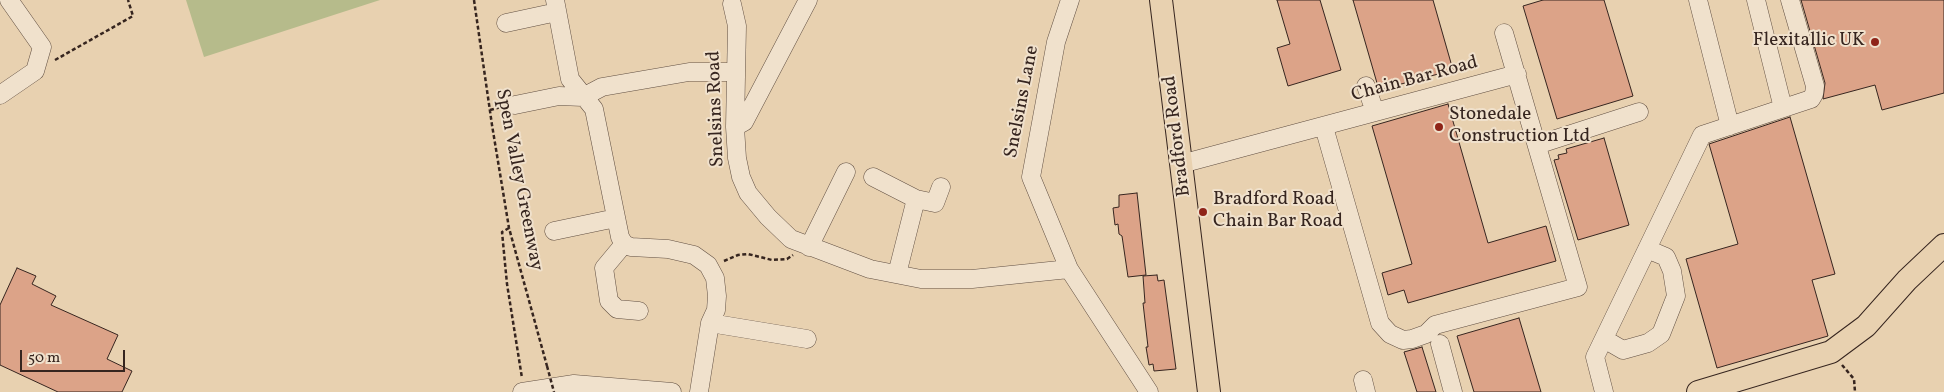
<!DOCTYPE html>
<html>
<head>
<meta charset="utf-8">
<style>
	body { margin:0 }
	#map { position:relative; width:1944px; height:392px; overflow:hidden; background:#e8d1b0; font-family:Vollkorn,serif }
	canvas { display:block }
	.scale { position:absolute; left:20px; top:350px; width:105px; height:22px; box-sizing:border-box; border:2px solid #36251f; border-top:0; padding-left:6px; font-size:15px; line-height:18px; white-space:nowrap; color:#36251f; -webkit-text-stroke:4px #f0e1cc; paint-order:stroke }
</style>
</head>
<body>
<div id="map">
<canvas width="1944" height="392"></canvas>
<div class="scale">50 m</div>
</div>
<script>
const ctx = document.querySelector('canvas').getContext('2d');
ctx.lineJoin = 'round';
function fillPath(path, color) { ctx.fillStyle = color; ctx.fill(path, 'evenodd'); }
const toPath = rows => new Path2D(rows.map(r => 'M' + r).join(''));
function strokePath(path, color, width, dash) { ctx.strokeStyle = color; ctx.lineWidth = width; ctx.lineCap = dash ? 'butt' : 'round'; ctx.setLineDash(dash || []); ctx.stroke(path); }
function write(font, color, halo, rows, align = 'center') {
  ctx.font = font + ' Vollkorn,serif'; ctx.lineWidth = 4; ctx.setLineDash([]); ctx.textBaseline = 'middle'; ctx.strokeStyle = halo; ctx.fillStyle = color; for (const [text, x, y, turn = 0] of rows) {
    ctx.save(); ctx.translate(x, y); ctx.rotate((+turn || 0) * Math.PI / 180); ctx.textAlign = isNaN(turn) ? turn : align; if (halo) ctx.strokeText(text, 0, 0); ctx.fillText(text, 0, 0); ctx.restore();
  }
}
const green = toPath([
	[186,0,380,0,204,57]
]);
const building = toPath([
	[1277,0,1320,0,1341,70,1288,86,1277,48,1290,44,1277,0],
	[1353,0,1433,0,1453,70,1379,90,1353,0],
	[1543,0,1604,0,1633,96,1557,119,1523,6,1543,0],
	[1801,0,1944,0,1944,93,1882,110,1875,85,1823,99,1825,83,1801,0],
	[1448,104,1488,243,1546,226,1556,261,1408,303,1404,290,1388,295,1382,273,1412,264,1372,126,1448,104],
	[1790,117,1835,274,1812,280,1828,336,1717,368,1686,259,1738,244,1709,144,1790,117],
	[1604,138,1629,225,1578,240,1554,160,1559,159,1558,155,1567,153,1566,149,1604,138],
	[1137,193,1146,275,1128,277,1122,236,1119,234,1118,224,1115,225,1113,208,1119,207,1119,195,1137,193],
	[17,268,36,276,32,284,56,296,51,305,118,335,107,359,132,371,122,392,58,392,0,365,0,305,17,268],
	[1157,275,1158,281,1164,280,1176,369,1154,371,1153,364,1149,365,1146,347,1148,347,1143,303,1145,303,1143,276,1157,275],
	[1519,318,1541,392,1474,392,1457,336,1519,318],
	[1422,347,1436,392,1417,392,1404,352,1422,347]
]);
const path = toPath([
	[474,0,492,125,509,228,547,366],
	[55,60,133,16,128,0],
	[490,110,501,107],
	[509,228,502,232,507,284,522,378],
	[724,261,738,255,748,254,772,260,787,259,793,255],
	[1842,365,1854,379,1855,392]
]);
const minor = toPath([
	[555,0,570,79,594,109,620,237,624,244,631,247,668,249,694,255,708,265,715,278,717,296,716,310,710,323,699,392],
	[1070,0,1056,42,1031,177,1069,269,1149,392],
	[1698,0,1730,126],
	[1756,0,1783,108],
	[732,4,737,26,735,127,737,158,741,177,748,193,768,217,791,239,870,269,921,279,972,279,1069,269],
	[506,23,557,12],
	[1366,86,1375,112],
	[0,95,35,71,42,47,9,0],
	[515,105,559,96,583,97,602,87,689,72,735,72],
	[735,127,744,122,808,0],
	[1324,127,1380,323,1390,334,1403,340,1412,339,1426,334,1435,325,1578,287,1504,33],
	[1537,145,1639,112],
	[1181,164,1517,74],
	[873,177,916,199,897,274],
	[916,199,935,203,941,187],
	[554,231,616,218],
	[624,244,604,268,609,301,617,309,639,311],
	[809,247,846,172],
	[710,323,807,339],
	[1604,339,1623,350,1648,343,1661,334,1676,296,1672,271,1666,257,1647,249],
	[1440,344,1453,392],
	[1363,380,1366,392],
	[522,392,574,384,672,392],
	[1604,392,1595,357,1702,135,1811,99,1814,94,1815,86,1790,0]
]);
const major = toPath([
	[1161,0,1209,392],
	[1698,392,1831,352,1866,326,1907,280,1944,245]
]);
const pathBridge = toPath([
	[547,366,554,392]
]);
const markers = [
	[1875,42,5,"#8f2418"],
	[1439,127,5,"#8f2418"],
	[1203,212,5,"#8f2418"]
];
const poiNames = [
	["Flexitallic UK",1865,42,"right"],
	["Stonedale",1449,116],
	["Construction Ltd",1449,138],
	["Bradford Road",1213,201],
	["Chain Bar Road",1213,223]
];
const streetNames = [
	["Chain Bar Road",1415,80,-15],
	["Snelsins Lane",1023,102,-79],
	["Snelsins Road",717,109,-92],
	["Bradford Road",1178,136,-97],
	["Spen Valley Greenway",518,180,79]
];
fillPath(green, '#b6bb8b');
fillPath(building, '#dca388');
strokePath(building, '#36251f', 1);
strokePath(minor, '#625043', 19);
strokePath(major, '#36251f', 24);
strokePath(path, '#36251f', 2.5, [4, 2.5]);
strokePath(minor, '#f0e1cc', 18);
strokePath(major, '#e8d1b0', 22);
strokePath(pathBridge, '#36251f', 2.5, [4, 2.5]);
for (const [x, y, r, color] of markers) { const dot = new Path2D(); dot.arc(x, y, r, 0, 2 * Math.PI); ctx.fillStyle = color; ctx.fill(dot); strokePath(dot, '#f0e1cc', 2); }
write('19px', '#36251f', '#f0e1cc', poiNames, 'left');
write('19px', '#36251f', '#f0e1cc', streetNames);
</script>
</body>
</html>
